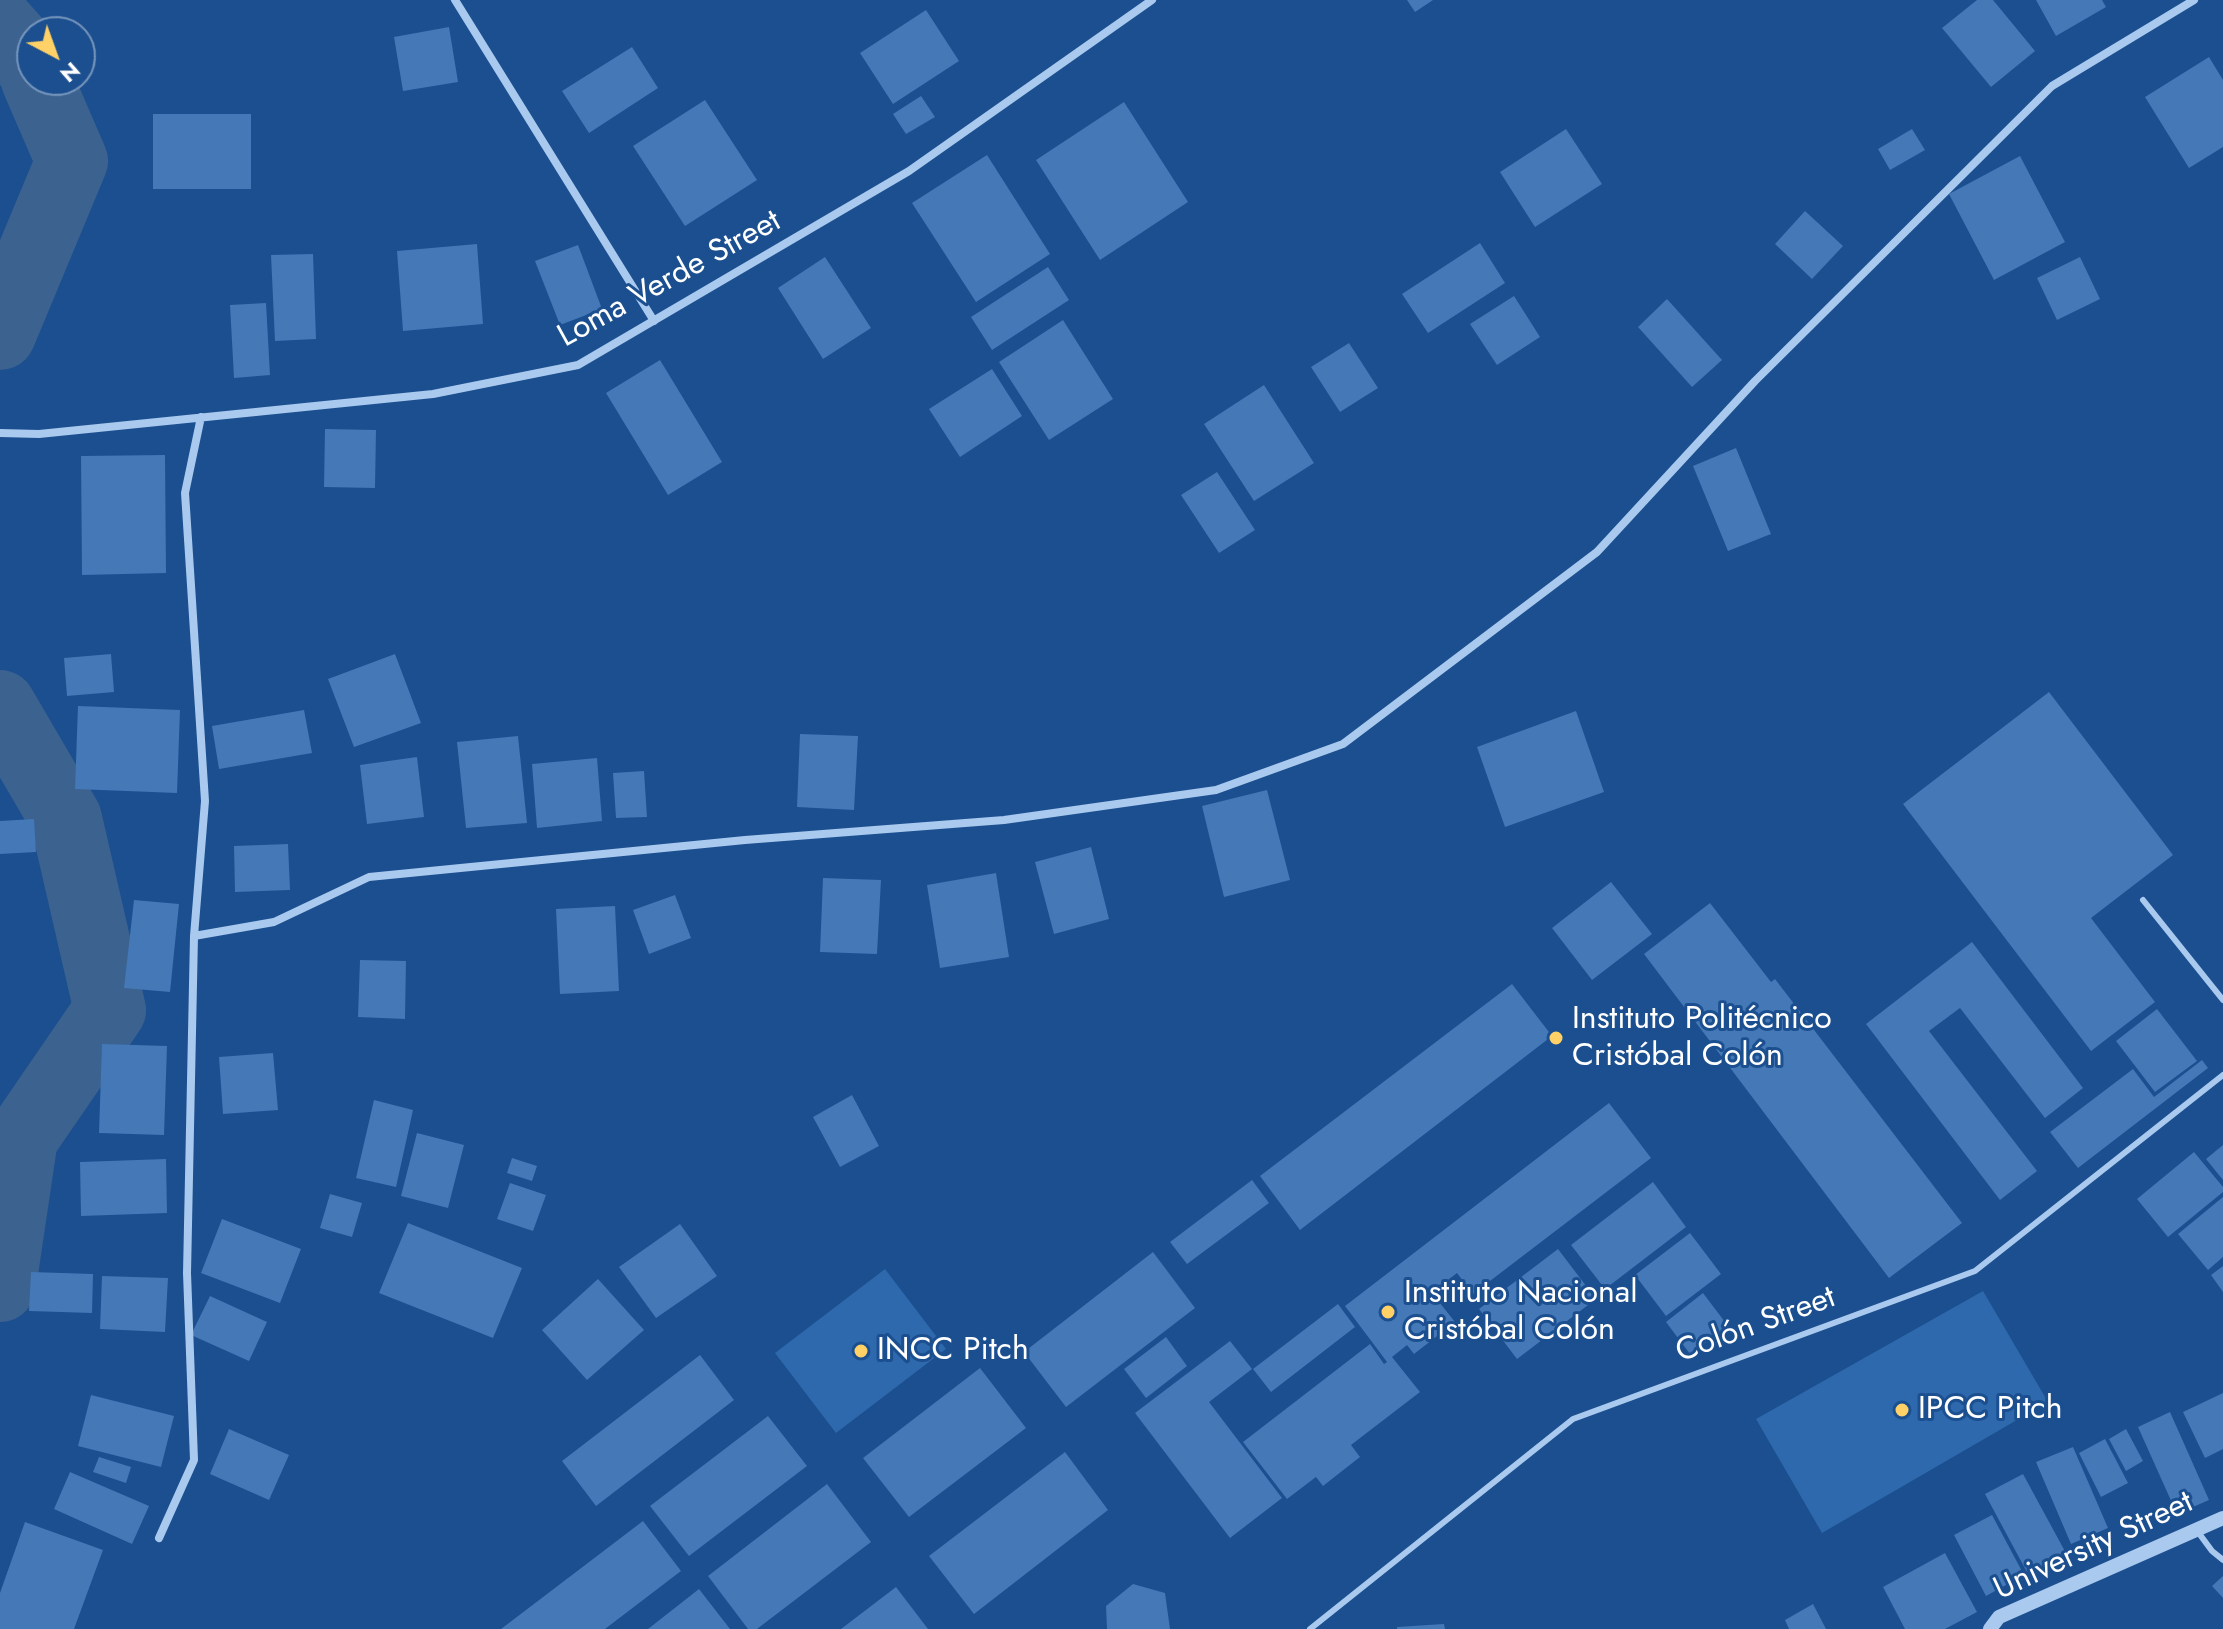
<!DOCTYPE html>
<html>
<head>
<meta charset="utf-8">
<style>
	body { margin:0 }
	#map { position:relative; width:2223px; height:1629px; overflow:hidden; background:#1b4f8f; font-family:Jost,sans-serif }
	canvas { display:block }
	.north { position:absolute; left:16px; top:16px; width:80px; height:80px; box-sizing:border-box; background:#1b4f8f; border:2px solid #7695bc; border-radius:50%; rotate:139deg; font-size:22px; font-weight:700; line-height:32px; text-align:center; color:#fff }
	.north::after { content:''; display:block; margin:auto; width:28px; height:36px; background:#ffd166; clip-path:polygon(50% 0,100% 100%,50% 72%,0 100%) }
</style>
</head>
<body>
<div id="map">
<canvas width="2223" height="1629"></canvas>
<div class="north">N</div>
</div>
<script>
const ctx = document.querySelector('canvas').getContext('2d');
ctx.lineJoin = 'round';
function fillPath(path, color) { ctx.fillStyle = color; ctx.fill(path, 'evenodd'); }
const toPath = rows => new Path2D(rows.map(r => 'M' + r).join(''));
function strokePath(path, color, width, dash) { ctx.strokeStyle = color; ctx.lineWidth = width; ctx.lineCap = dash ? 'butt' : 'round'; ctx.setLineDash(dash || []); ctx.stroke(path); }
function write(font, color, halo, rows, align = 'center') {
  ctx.font = font + ' Jost,sans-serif'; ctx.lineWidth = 6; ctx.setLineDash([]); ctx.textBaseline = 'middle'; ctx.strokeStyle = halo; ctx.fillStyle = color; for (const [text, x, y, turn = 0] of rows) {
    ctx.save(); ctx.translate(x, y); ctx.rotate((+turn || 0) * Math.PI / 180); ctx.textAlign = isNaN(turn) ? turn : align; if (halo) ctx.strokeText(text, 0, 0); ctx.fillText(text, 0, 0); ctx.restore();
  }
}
const green = toPath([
	[885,1269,946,1349,836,1433,775,1353],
	[1983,1291,2048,1402,1822,1533,1756,1419]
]);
const river = toPath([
	[0,25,26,54,32,68],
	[0,334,72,161,37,80],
	[0,706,66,819,110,1010,22,1138,0,1286]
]);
const building = toPath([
	[1407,0,1433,0,1415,12],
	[1977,0,1993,0,2035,51,1991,87,1942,28],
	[2036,0,2102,0,2106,7,2056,36],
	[926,10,959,61,893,104,860,53],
	[449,27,458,82,403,91,394,37],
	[632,47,658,88,589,133,562,91],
	[2209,57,2223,80,2223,147,2189,168,2145,97],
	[921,96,935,117,906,134,893,114],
	[705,100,757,180,685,226,633,146],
	[1124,102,1188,202,1100,260,1036,160],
	[153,114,251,114,251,189,153,189],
	[1566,129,1602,184,1535,227,1500,172],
	[1912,129,1925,150,1890,170,1878,149],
	[987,155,1050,254,976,302,912,203],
	[2020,156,2065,242,1994,280,1949,194],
	[1805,211,1843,246,1812,279,1775,244],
	[1480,243,1505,283,1428,333,1402,294],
	[477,244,483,324,403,331,397,251],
	[578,245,602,309,560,325,535,261],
	[313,254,316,339,275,341,271,255],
	[825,257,871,328,823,359,778,288],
	[2080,257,2100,299,2057,320,2037,278],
	[1048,267,1069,300,992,350,971,317],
	[1514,296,1540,337,1497,365,1470,324],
	[1667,299,1722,360,1692,387,1638,327],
	[266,303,270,375,234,378,230,305],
	[1063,320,1113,399,1049,440,999,362],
	[1349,343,1378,388,1340,412,1311,367],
	[660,360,722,462,668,495,606,393],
	[992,369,1022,416,960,457,929,409],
	[1264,385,1314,463,1254,501,1204,424],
	[325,429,376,430,375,488,324,487],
	[1736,448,1771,534,1728,551,1693,466],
	[165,455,166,573,82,575,81,456],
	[1217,472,1255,530,1219,553,1181,495],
	[111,654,114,692,67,696,64,658],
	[395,654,421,723,354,747,328,679],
	[2049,692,2173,855,2091,918,2155,1002,2091,1051,1903,804],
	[78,706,180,710,177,793,75,789],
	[304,710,312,753,219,769,212,726],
	[1576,711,1604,792,1505,827,1477,747],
	[800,734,858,736,854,810,797,807],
	[518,736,527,823,466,828,457,742],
	[417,757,424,817,367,824,360,765],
	[597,758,602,821,537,828,532,764],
	[644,771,647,817,616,818,613,773],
	[1267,790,1290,880,1224,897,1202,806],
	[34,819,36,852,0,854,0,821],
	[288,844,290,890,235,892,234,846],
	[1091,847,1109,919,1054,934,1035,862],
	[996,873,1009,957,940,968,927,885],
	[823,878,881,880,877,954,820,952],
	[1611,882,1652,934,1592,980,1552,928],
	[675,895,691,938,649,954,633,910],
	[134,900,179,904,170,992,124,988],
	[1710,903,1771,982,1775,979,1962,1223,1889,1278,1644,954],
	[615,906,619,991,560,994,556,909],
	[1972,942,2083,1088,2045,1118,1960,1008,1929,1031,2037,1171,2000,1200,1866,1024],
	[360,960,406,961,405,1019,358,1017],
	[1512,984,1552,1036,1300,1230,1260,1176],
	[2157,1009,2197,1061,2155,1092,2116,1041],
	[102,1044,167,1046,164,1135,99,1133],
	[273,1053,278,1110,223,1114,219,1057],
	[2202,1060,2208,1068,2078,1168,2050,1132,2133,1069,2154,1097],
	[852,1095,879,1146,840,1167,813,1117],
	[374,1100,413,1110,396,1187,356,1178],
	[1609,1103,1651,1158,1473,1294,1457,1273,1432,1293,1455,1322,1414,1354,1407,1345,1392,1357,1420,1392,1351,1445,1360,1457,1323,1486,1316,1477,1287,1499,1243,1442,1370,1344,1384,1364,1387,1362,1345,1306],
	[417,1133,464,1145,448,1208,401,1196],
	[2223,1145,2223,1180,2206,1159],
	[2194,1152,2223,1187,2223,1192,2168,1237,2137,1199],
	[512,1158,537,1166,532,1181,507,1173],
	[166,1159,167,1213,81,1216,80,1162],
	[1252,1180,1269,1203,1187,1264,1170,1242],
	[1653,1182,1686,1227,1605,1289,1571,1245],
	[510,1183,546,1195,533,1231,497,1219],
	[330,1194,362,1203,352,1237,320,1228],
	[2223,1197,2223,1257,2208,1270,2178,1234],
	[222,1219,301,1249,280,1303,201,1273],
	[408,1223,522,1268,493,1338,379,1293],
	[680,1224,717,1276,656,1318,619,1267],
	[1690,1233,1721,1274,1666,1316,1635,1275],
	[1558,1249,1596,1299,1517,1359,1479,1309],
	[1153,1252,1195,1308,1066,1407,1024,1352],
	[2223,1266,2223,1292,2211,1275],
	[31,1272,93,1274,92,1313,29,1311],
	[102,1276,168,1278,165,1332,100,1329],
	[598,1279,644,1330,587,1380,542,1330],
	[1703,1293,1728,1326,1690,1354,1666,1322],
	[210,1296,267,1322,249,1361,191,1335],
	[1338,1304,1355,1327,1271,1392,1253,1369],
	[1166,1337,1187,1366,1146,1398,1124,1369],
	[1230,1341,1252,1369,1209,1402,1282,1498,1230,1538,1135,1413],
	[700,1355,734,1400,596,1506,562,1461],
	[980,1368,1026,1428,909,1517,863,1458],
	[2223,1393,2223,1449,2205,1458,2183,1412],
	[91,1395,174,1416,161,1467,78,1446],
	[2170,1412,2209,1500,2177,1514,2138,1427],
	[768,1416,807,1466,689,1556,650,1506],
	[229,1429,289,1455,269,1500,210,1474],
	[2126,1429,2143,1461,2126,1471,2109,1439],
	[2105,1439,2128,1483,2101,1497,2079,1453],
	[2073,1447,2108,1528,2071,1544,2036,1462],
	[1065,1452,1108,1510,974,1614,929,1556],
	[99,1457,131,1467,126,1483,93,1472],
	[70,1472,149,1506,132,1544,54,1509],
	[2023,1474,2067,1555,2029,1576,1985,1494],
	[827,1484,871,1542,757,1629,748,1629,708,1576],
	[1992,1515,2024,1575,1986,1596,1954,1535],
	[643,1521,681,1571,605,1629,501,1629],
	[25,1522,103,1550,74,1629,0,1629,0,1593],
	[1945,1553,1977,1612,1945,1629,1905,1629,1883,1587],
	[2223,1576,2223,1598,2212,1586],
	[1133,1584,1165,1593,1170,1629,1107,1629,1106,1606],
	[896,1587,928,1629,841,1629],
	[699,1589,730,1629,648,1629],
	[1813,1604,1826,1629,1789,1629,1785,1620],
	[1444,1624,1445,1629,1397,1629,1397,1627]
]);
const service = toPath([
	[2143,900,2223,1000],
	[2198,1532,2212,1551,2223,1560],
	[1310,1629,1573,1419,1975,1271,2223,1075]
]);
const minor = toPath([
	[455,0,654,321],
	[0,433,39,434,433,394,578,365,909,171,1152,0],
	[194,936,274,922,369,877,745,840,1004,820,1216,790,1343,744,1597,552,1755,381,2052,86,2194,0],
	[159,1538,194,1460,187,1273,194,936,205,801,185,493,201,417]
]);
const tertiary = toPath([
	[1990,1629,1999,1617,2223,1518]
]);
const markers = [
	[1556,1038,8,"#ffd166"],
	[1388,1312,8,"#ffd166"],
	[861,1351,8,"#ffd166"],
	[1902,1410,8,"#ffd166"]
];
const streetNames = [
	["Loma Verde Street",670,280,-29],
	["Colón Street",1756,1326,-20],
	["University Street",2094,1547,-25]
];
const poiNames = [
	["Instituto Politécnico",1572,1020],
	["Cristóbal Colón",1572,1057],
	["Instituto Nacional",1404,1294],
	["Cristóbal Colón",1404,1331],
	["INCC Pitch",877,1351],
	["IPCC Pitch",1918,1410]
];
fillPath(green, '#2e69ad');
strokePath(river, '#3c6290', 72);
fillPath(building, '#4478b7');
strokePath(service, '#a9c9ee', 6);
strokePath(minor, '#a9c9ee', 8);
strokePath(tertiary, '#a9c9ee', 14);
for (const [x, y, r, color] of markers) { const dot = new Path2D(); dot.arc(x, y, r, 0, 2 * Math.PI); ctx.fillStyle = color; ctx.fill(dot); strokePath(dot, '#1b4f8f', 3); }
write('32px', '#fff', '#1b4f8f', streetNames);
write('32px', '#fff', '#1b4f8f', poiNames, 'left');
</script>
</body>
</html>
